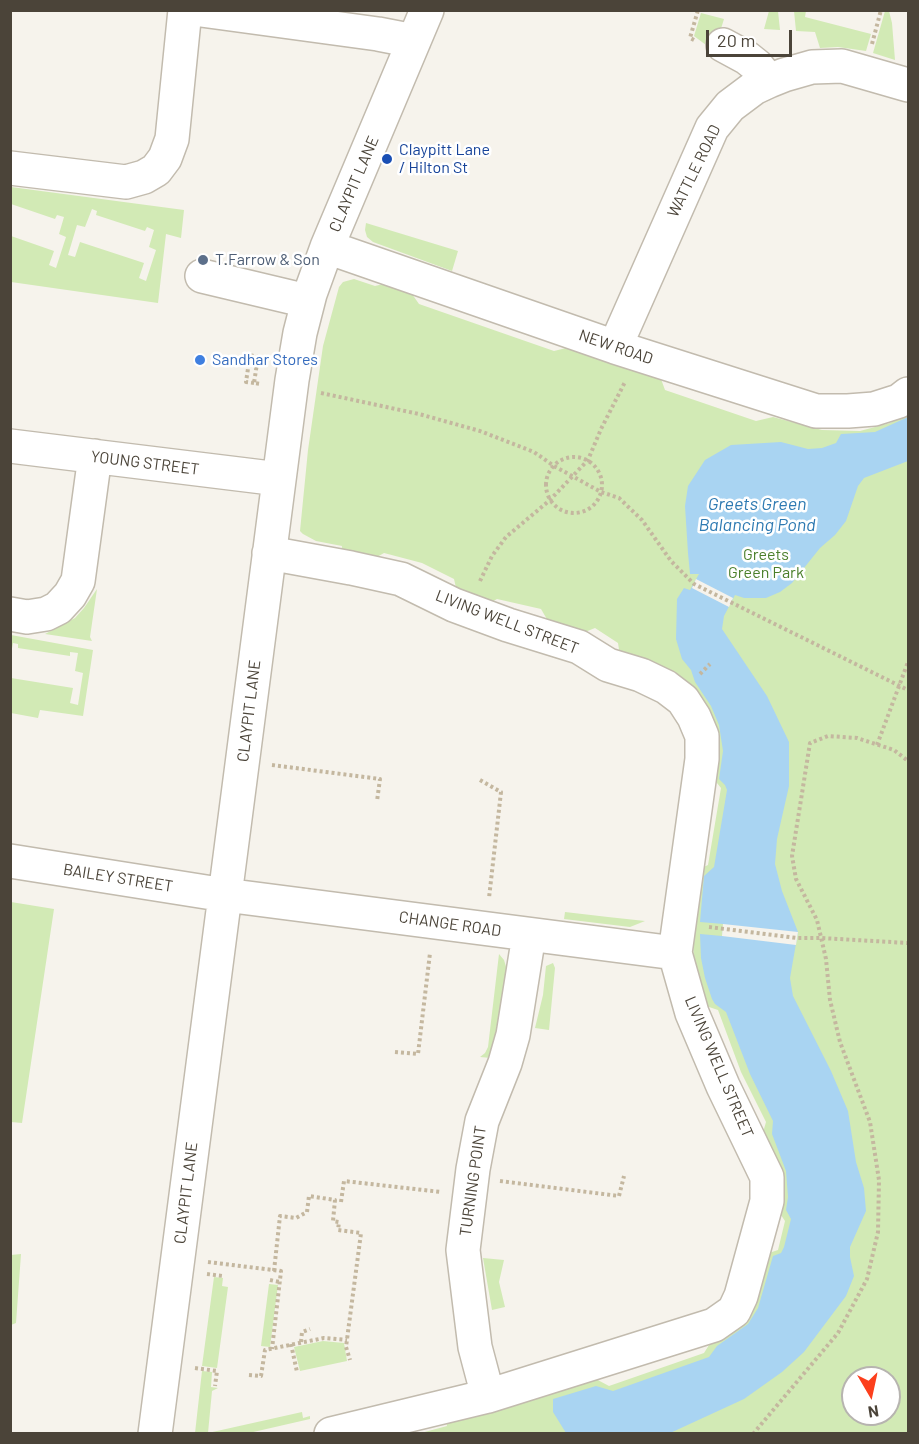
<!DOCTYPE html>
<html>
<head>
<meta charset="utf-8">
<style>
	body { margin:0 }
	#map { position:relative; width:919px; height:1444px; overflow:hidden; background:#f6f3ec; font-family:Barlow,sans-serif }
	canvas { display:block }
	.frame { position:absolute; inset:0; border:12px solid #4b4439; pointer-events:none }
	.north { position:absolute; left:841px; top:1366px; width:60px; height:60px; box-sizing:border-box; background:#fff; border:2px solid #b7b4b0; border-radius:50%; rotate:171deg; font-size:16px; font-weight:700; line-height:24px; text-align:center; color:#4b4439 }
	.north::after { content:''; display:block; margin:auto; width:21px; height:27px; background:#fc3f1d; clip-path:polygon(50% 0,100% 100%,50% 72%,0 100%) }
	.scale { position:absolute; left:706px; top:30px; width:86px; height:27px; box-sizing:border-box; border:3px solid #4b4439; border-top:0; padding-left:8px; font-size:18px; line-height:21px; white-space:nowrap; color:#4b4439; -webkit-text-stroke:4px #fff; paint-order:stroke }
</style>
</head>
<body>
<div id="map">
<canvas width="919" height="1444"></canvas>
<div class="frame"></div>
<div class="north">N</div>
<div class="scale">20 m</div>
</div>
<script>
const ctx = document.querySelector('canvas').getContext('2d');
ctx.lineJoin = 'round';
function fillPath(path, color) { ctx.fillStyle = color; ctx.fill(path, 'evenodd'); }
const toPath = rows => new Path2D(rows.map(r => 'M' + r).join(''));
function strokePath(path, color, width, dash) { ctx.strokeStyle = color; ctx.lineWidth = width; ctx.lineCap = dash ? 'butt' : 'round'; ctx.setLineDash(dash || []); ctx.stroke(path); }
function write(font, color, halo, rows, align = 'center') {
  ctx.font = font + ' Barlow,sans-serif'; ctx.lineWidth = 5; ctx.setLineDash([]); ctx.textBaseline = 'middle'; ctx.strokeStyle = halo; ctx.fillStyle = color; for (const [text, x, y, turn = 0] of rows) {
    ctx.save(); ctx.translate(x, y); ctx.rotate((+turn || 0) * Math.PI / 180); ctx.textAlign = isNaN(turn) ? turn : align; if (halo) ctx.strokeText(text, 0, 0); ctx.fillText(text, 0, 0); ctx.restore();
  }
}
const green = toPath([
	[769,11,778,11,780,30,764,29],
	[794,11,806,11,805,17,871,34,866,51,838,47,820,48,815,32,796,31],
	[885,11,889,11,892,23,895,60,873,53],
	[701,13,724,19,719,35,710,48,694,36],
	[11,187,184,210,181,238,166,234,158,303,11,282,11,236,54,251,49,265,56,268,66,237,59,234,64,217,57,215,55,219,11,204],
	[92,209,97,211,96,215,145,231,147,227,154,230,149,247,156,250,146,281,139,278,144,263,80,242,75,257,68,255,77,225,85,227],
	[366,223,458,251,452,271,373,242,367,237,365,230],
	[354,279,375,286,383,284,412,294,419,304,554,351,570,347,661,379,665,390,756,421,773,417,822,430,860,431,890,423,908,414,908,1433,421,1433,447,1426,446,1419,594,1378,609,1386,704,1353,766,1254,778,1250,785,1221,777,1209,762,1136,766,1122,741,1072,718,1010,706,1006,694,967,692,920,697,870,708,865,721,788,713,778,716,761,620,656,618,643,595,628,580,634,548,621,541,609,497,599,486,605,457,592,454,579,422,563,384,553,370,561,341,554,342,546,316,541,303,534,300,531,308,450,323,346,339,287,343,282],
	[853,1378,889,1378,889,1414,853,1414],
	[97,589,90,637,92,641,45,634,75,618,84,608],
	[11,635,93,650,83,716,40,710,38,718,11,713,11,678,73,688,70,703,78,705,83,673,75,671,78,653,70,652,70,656,18,648,18,644,13,643,11,654],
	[11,902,54,909,22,1123,11,1122],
	[565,912,608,917,645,921,630,927,564,919],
	[499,954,504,960,507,970,491,1058,480,1057,485,1053,488,1047],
	[553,963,555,968,549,1030,535,1028,543,995,546,966],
	[21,1254,16,1323,11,1325,11,1255],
	[483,1258,504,1260,499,1282,505,1307,492,1310],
	[214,1277,223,1278,222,1286,228,1287,217,1368,202,1366],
	[269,1284,278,1285,270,1347,261,1346],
	[323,1341,344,1343,347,1361,300,1371,294,1347],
	[202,1371,212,1372,211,1387,218,1388,212,1391,208,1433,302,1412,303,1418,310,1416,310,1419,249,1433,195,1433]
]);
const water = toPath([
	[908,417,908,461,864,478,858,486,846,521,835,535,820,548,792,583,780,592,766,598,744,598,735,595,724,616,722,629,767,696,789,742,789,786,777,839,775,864,782,891,798,932,790,978,793,996,831,1071,848,1111,856,1162,864,1188,866,1211,850,1247,850,1257,854,1276,846,1296,804,1352,782,1372,744,1399,668,1434,566,1433,553,1412,553,1399,596,1386,613,1391,709,1357,717,1346,748,1324,758,1308,773,1256,781,1253,784,1247,791,1219,786,1210,788,1197,786,1171,772,1134,773,1121,750,1074,726,1012,715,1004,712,999,705,978,701,958,700,934,722,936,723,929,723,924,700,922,704,876,714,867,727,790,725,785,719,779,723,751,719,725,711,706,695,682,691,670,682,659,676,639,677,599,684,588,690,590,699,574,690,574,688,553,685,506,688,486,705,460,731,445,781,442,808,449,822,448,836,443,841,434,875,432]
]);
const pier = toPath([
	[696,579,733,598,729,607,692,588],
	[723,924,798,932,796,945,722,936]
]);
const path = toPath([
	[694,40,690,38,698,10],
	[872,44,881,10],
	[254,383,246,382,250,355,258,357,254,383,260,384],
	[321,393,419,414,480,431,534,452,554,466,601,492,619,498,642,520,671,561,694,584,908,690],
	'546 485a28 28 0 1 1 56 0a28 28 0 1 1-56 0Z',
	[480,581,492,556,506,537,550,500,588,460,601,429,625,382],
	[700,674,710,664],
	[877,745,908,662],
	[272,765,380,779,377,801],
	[480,780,501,792,489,898],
	[709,927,797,938,821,938,908,943],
	[395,1052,418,1054,430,953],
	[500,1181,619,1196,624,1176],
	[341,1202,344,1181,441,1192],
	[208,1262,281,1271,272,1349],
	[274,1271,280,1216,296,1218,307,1212,309,1196,335,1200,333,1221,339,1222,338,1230,361,1233,346,1347,350,1360],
	[207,1274,223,1276],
	[270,1280,280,1282],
	[301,1342,302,1332,310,1329],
	[291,1344,297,1372],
	[195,1368,217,1371,215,1386],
	[249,1375,261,1376,265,1350,324,1338,347,1340],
	[753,1434,838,1333,867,1279,878,1232,879,1180,870,1122,840,1042,830,1000,826,959,817,920,796,879,792,856,810,743,828,736,857,738,894,750,908,761]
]);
const minor = toPath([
	[201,10,378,34,414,41],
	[723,45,747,58,757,66,769,81],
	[10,168,126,182,144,177,156,170,165,158,172,139,185,10],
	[327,247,615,347,816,411,848,411,874,409,899,401,908,394],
	[202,276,307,301],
	[615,347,712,128,730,106,754,88,769,81,784,75,812,67,842,66,908,85],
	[10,446,279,479],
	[269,553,351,568,401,579,454,605,508,625,579,647,608,665,641,675,666,687,683,700,694,717,702,736,702,759,675,953,692,1013,723,1086,767,1177,767,1201,741,1296,734,1311,714,1325,488,1396,331,1434],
	[10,614,27,617,46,614,58,608,70,595,78,581,95,456],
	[10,861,225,895,675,953],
	[488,1396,475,1347,463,1250,473,1169,482,1121,505,1063,513,1035,529,935],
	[155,1434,292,380,300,333,310,294,327,247,427,10]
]);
const markers = [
	[387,159,6,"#1a4fb4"],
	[203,260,6,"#5c6f8a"],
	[200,360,6,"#3f7fe0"]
];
const transitNames = [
	["Claypitt Lane",399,150],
	["/ Hilton St",399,168]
];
const streetNames = [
	["WATTLE ROAD",694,171,-64],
	["CLAYPIT LANE",354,184,-67],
	["NEW ROAD",616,347,19],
	["YOUNG STREET",145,463,7],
	["LIVING WELL STREET",507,622,21],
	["CLAYPIT LANE",249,711,-83],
	["BAILEY STREET",118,878,9],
	["CHANGE ROAD",450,924,8],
	["LIVING WELL STREET",719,1067,67],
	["TURNING POINT",473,1181,-82],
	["CLAYPIT LANE",186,1193,-83]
];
const serviceNames = [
	["T.Farrow & Son",215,260]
];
const shopNames = [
	["Sandhar Stores",212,360]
];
const parkNames = [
	["Greets",766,555],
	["Green Park",766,573]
];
const waterNames = [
	["Greets Green",757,504],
	["Balancing Pond",757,525]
];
fillPath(green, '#d2eab5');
fillPath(water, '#a9d4f2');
fillPath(pier, '#f6f3ec');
strokePath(minor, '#c2bbae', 36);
strokePath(path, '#c4b79f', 4, [3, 3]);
strokePath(minor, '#fff', 33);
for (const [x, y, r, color] of markers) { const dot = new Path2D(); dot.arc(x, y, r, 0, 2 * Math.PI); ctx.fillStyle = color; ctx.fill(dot); strokePath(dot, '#fff', 2); }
write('16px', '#164399', '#fff', transitNames, 'left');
write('16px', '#4b4439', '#fff', streetNames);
write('16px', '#4e5e75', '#fff', serviceNames, 'left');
write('16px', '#366cbe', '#fff', shopNames, 'left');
write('16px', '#4a7f2a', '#fff', parkNames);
write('italic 18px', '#2e7ab2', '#fff', waterNames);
</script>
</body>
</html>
